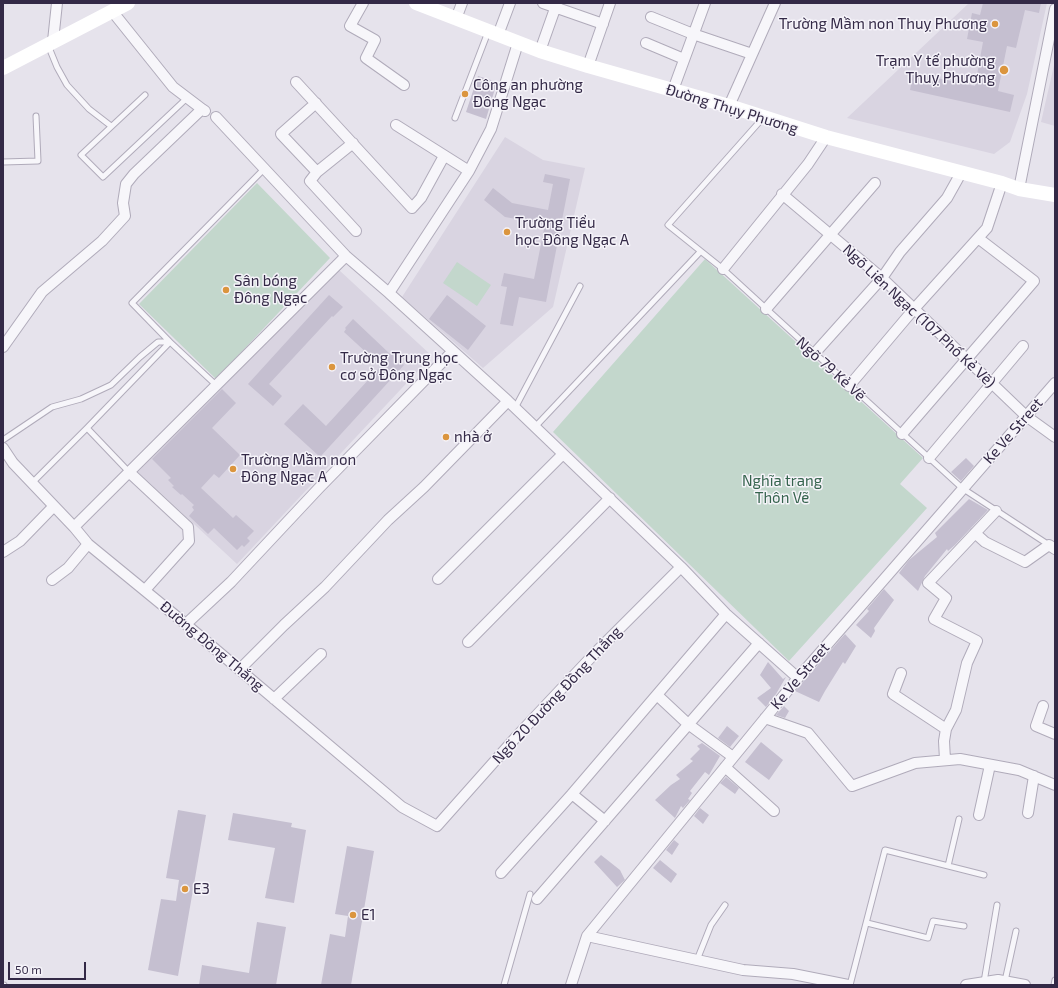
<!DOCTYPE html>
<html>
<head>
<meta charset="utf-8">
<style>
	body { margin:0 }
	#map { position:relative; width:1058px; height:988px; overflow:hidden; background:#e6e3ec; font-family:"Exo 2",sans-serif }
	canvas { display:block }
	.frame { position:absolute; inset:0; border:4px solid #332946; pointer-events:none }
	.scale { position:absolute; left:8px; top:962px; width:78px; height:18px; box-sizing:border-box; border:2px solid #332946; border-top:0; padding-left:5px; font-size:12px; line-height:14px; white-space:nowrap; color:#332946; -webkit-text-stroke:3px #f5f3f9; paint-order:stroke }
</style>
</head>
<body>
<div id="map">
<canvas width="1058" height="988"></canvas>
<div class="frame"></div>
<div class="scale">50 m</div>
</div>
<script>
const ctx = document.querySelector('canvas').getContext('2d');
ctx.lineJoin = 'round';
function fillPath(path, color) { ctx.fillStyle = color; ctx.fill(path, 'evenodd'); }
const toPath = rows => new Path2D(rows.map(r => 'M' + r).join(''));
function strokePath(path, color, width, dash) { ctx.strokeStyle = color; ctx.lineWidth = width; ctx.lineCap = dash ? 'butt' : 'round'; ctx.setLineDash(dash || []); ctx.stroke(path); }
function write(font, color, halo, rows, align = 'center') {
  ctx.font = font + ' "Exo 2",sans-serif'; ctx.lineWidth = 3; ctx.setLineDash([]); ctx.textBaseline = 'middle'; ctx.strokeStyle = halo; ctx.fillStyle = color; for (const [text, x, y, turn = 0] of rows) {
    ctx.save(); ctx.translate(x, y); ctx.rotate((+turn || 0) * Math.PI / 180); ctx.textAlign = isNaN(turn) ? turn : align; if (halo) ctx.strokeText(text, 0, 0); ctx.fillText(text, 0, 0); ctx.restore();
  }
}
const built = toPath([
	[969,3,1047,3,1027,94,1010,142,994,154,847,118],
	[1055,61,1055,126,1041,122],
	[505,137,543,160,585,168,553,307,483,368,402,297],
	[339,270,432,356,237,564,138,472,220,387]
]);
const green = toPath([
	[257,183,330,258,216,379,139,304],
	[705,259,923,458,900,484,927,508,789,661,553,432],
	[457,262,491,285,477,306,443,283]
]);
const building = toPath([
	[983,3,1041,3,1039,13,1025,10,1016,48,1007,46,998,91,1014,95,1010,112,910,90,913,73,975,86,983,42,967,39,972,13,980,15],
	[478,76,497,82,486,119,466,112],
	[545,174,570,179,546,302,519,297,513,326,500,324,507,287,501,286,504,273,534,279,545,224,505,217,484,200,493,188,512,203,548,210,553,184,543,182],
	[329,295,343,307,333,317,332,316,269,384,282,396,273,406,248,384],
	[447,295,486,326,468,350,429,319],
	[353,319,390,354,391,353,404,365,320,457,284,424,303,404,326,426,381,366,344,332,346,329,345,328],
	[222,389,236,403,212,428,240,455,219,478,214,474,201,488,233,518,236,515,254,531,247,538,250,541,244,547,242,545,237,550,214,528,208,534,189,516,194,510,192,507,194,505,182,494,181,495,172,487,174,486,168,480,171,478,152,459],
	[966,458,974,466,961,481,951,472],
	[969,499,988,510,955,545,948,551,947,549,925,576,918,591,899,573,909,560,937,537,935,533],
	[884,589,894,600,874,628,875,631,871,638,856,625,869,611,867,609],
	[845,634,856,646,845,664,843,662,825,691,819,702,795,691],
	[768,662,783,679,786,677,776,694,766,707,757,698,771,688,760,675],
	[784,706,789,711,785,718,776,715],
	[727,726,739,736,730,747,718,738],
	[761,742,783,760,769,780,745,762],
	[702,743,720,756,709,775,705,772,690,791,692,793,688,799,690,800,683,808,681,806,675,818,655,800,671,785,680,779,676,775,693,761,690,759,700,749,697,746],
	[726,777,739,788,735,794,720,783],
	[700,808,709,815,703,824,694,816],
	[178,810,206,815,178,976,148,970,161,899,176,901,179,880,166,878],
	[233,813,292,823,291,827,306,830,294,903,265,898,275,848,228,840],
	[674,840,679,844,672,855,666,850],
	[347,846,374,851,351,985,321,985,330,934,345,937,348,916,335,914],
	[601,855,620,870,625,880,617,887,594,862],
	[660,860,677,874,671,883,653,868],
	[257,922,286,927,276,985,199,985,202,965,249,973]
]);
const lane = toPath([
	[48,45,57,67,67,85,89,109,111,126],
	[145,95,81,155,103,177,187,98],
	[455,118,488,32],
	[762,119,668,225,723,269,962,488,1049,545],
	[3,162,38,161,36,116],
	[515,408,580,286],
	[535,427,700,252],
	[87,428,129,472],
	[3,440,52,407,81,399,111,385,140,357,158,342,170,342,216,385],
	[32,483,87,428,170,342,132,303,264,169],
	[948,866,959,819],
	[867,923,928,938,933,921,964,926],
	[697,960,711,925,725,905],
	[1005,981,1016,931],
	[984,982,997,905],
	[3,985,4,985],
	[504,985,530,894],
	[850,985,885,850,984,875],
	[1054,985,1055,980]
]);
const street = toPath([
	[363,3,350,26,375,40,366,58,404,85],
	[543,3,603,24],
	[112,11,173,87,202,109],
	[651,17,693,34,752,54],
	[456,19,462,3],
	[498,35,510,3],
	[53,41,57,3],
	[646,43,684,59],
	[540,51,557,3],
	[588,66,610,3],
	[296,82,412,208,421,198,444,156],
	[673,90,705,3],
	[316,103,281,134,317,172,310,181,356,231],
	[729,106,775,3],
	[216,117,346,256,389,293,508,401,681,567,726,614,798,678],
	[396,125,469,171],
	[317,172,353,143],
	[1019,189,1055,9],
	[782,194,882,278,1026,416,1055,437],
	[723,269,808,164,826,137],
	[389,293,469,171,491,129,518,43],
	[766,309,875,183],
	[3,347,42,292,102,241,125,216,123,203,126,184,134,174,202,109,205,111],
	[814,354,882,278,900,252,947,198,961,173],
	[849,386,914,309,987,228,1002,183],
	[902,434,1034,281,978,238],
	[3,448,13,463,74,527,88,544,182,621,402,807,437,826,517,736,596,652,681,567],
	[929,458,1023,346],
	[129,472,188,527,189,541,145,590],
	[74,527,346,256],
	[975,533,985,542,1025,562,1049,545,1055,549],
	[3,552,20,541,54,506],
	[438,579,563,454],
	[52,580,68,568,88,544],
	[186,624,231,582,319,488,453,351],
	[468,642,610,498],
	[240,669,284,625,325,587,388,520,424,487,508,401],
	[901,673,893,694,946,729],
	[657,695,688,724,733,757],
	[274,699,321,654],
	[1043,706,1036,726,1055,734],
	[765,718,808,733,852,786,915,763,960,759,1019,770,1055,785],
	[945,760,944,741,946,729,956,710,967,663,977,641,934,619,946,598,928,583,996,511],
	[725,767,774,811],
	[572,794,605,821],
	[1028,813,1034,776],
	[979,815,990,765],
	[501,873,572,794,726,614],
	[537,899,759,643],
	[587,936,743,970,793,974,848,985],
	[571,985,587,936,798,678,1055,383],
	[966,985,998,980,1025,985]
]);
const secondary = toPath([
	[416,3,540,51,588,66,729,106,826,137,1002,183,1019,189,1055,195],
	[3,68,128,3]
]);
const markers = [
	[995,24,4,"#db953e"],
	[1004,70,5,"#db953e"],
	[465,94,4,"#db953e"],
	[507,232,4,"#db953e"],
	[226,290,4,"#db953e"],
	[332,367,4,"#db953e"],
	[446,437,4,"#db953e"],
	[233,469,4,"#db953e"],
	[185,889,4,"#db953e"],
	[353,915,4,"#db953e"]
];
const poiNames = [
	["Trường Mầm non Thuỵ Phương",987,24,"right"],
	["Trạm Y tế phường",995,61,"right"],
	["Thuỵ Phương",995,78,"right"],
	["Công an phường",473,85],
	["Đông Ngạc",473,102],
	["Trường Tiểu",515,223],
	["học Đông Ngạc A",515,240],
	["Sân bóng",234,281],
	["Đông Ngạc",234,298],
	["Trường Trung học",340,358],
	["cơ sở Đông Ngạc",340,375],
	["nhà ở",454,437],
	["Trường Mầm non",241,460],
	["Đông Ngạc A",241,477],
	["E3",193,889],
	["E1",361,915]
];
const streetNames = [
	["Đường Thụy Phương",732,109,17],
	["Ngõ Liên Ngạc (107 Phố Kẻ Vẽ)",919,316,43],
	["Ngõ 79 Kẻ Vẽ",831,369,42],
	["Ke Ve Street",1013,431,-49],
	["Đường Đông Thắng",212,646,40],
	["Ke Ve Street",800,676,-50],
	["Ngõ 20 Đường Đồng Thắng",557,695,-47]
];
const parkNames = [
	["Nghĩa trang",782,481],
	["Thôn Vẽ",782,498]
];
fillPath(built, '#d9d4e1');
fillPath(green, '#c3d7cc');
fillPath(building, '#c5bfd0');
strokePath(lane, '#b0abba', 7);
strokePath(street, '#b0abba', 12);
strokePath(lane, '#f7f6fa', 5);
strokePath(street, '#f7f6fa', 10);
strokePath(secondary, '#fff', 14);
for (const [x, y, r, color] of markers) { const dot = new Path2D(); dot.arc(x, y, r, 0, 2 * Math.PI); ctx.fillStyle = color; ctx.fill(dot); strokePath(dot, '#f5f3f9', 1.5); }
write('15px', '#332946', '#f5f3f9', poiNames, 'left');
write('15px', '#332946', '#f5f3f9', streetNames);
write('15px', '#35634d', '#f5f3f9', parkNames);
</script>
</body>
</html>
